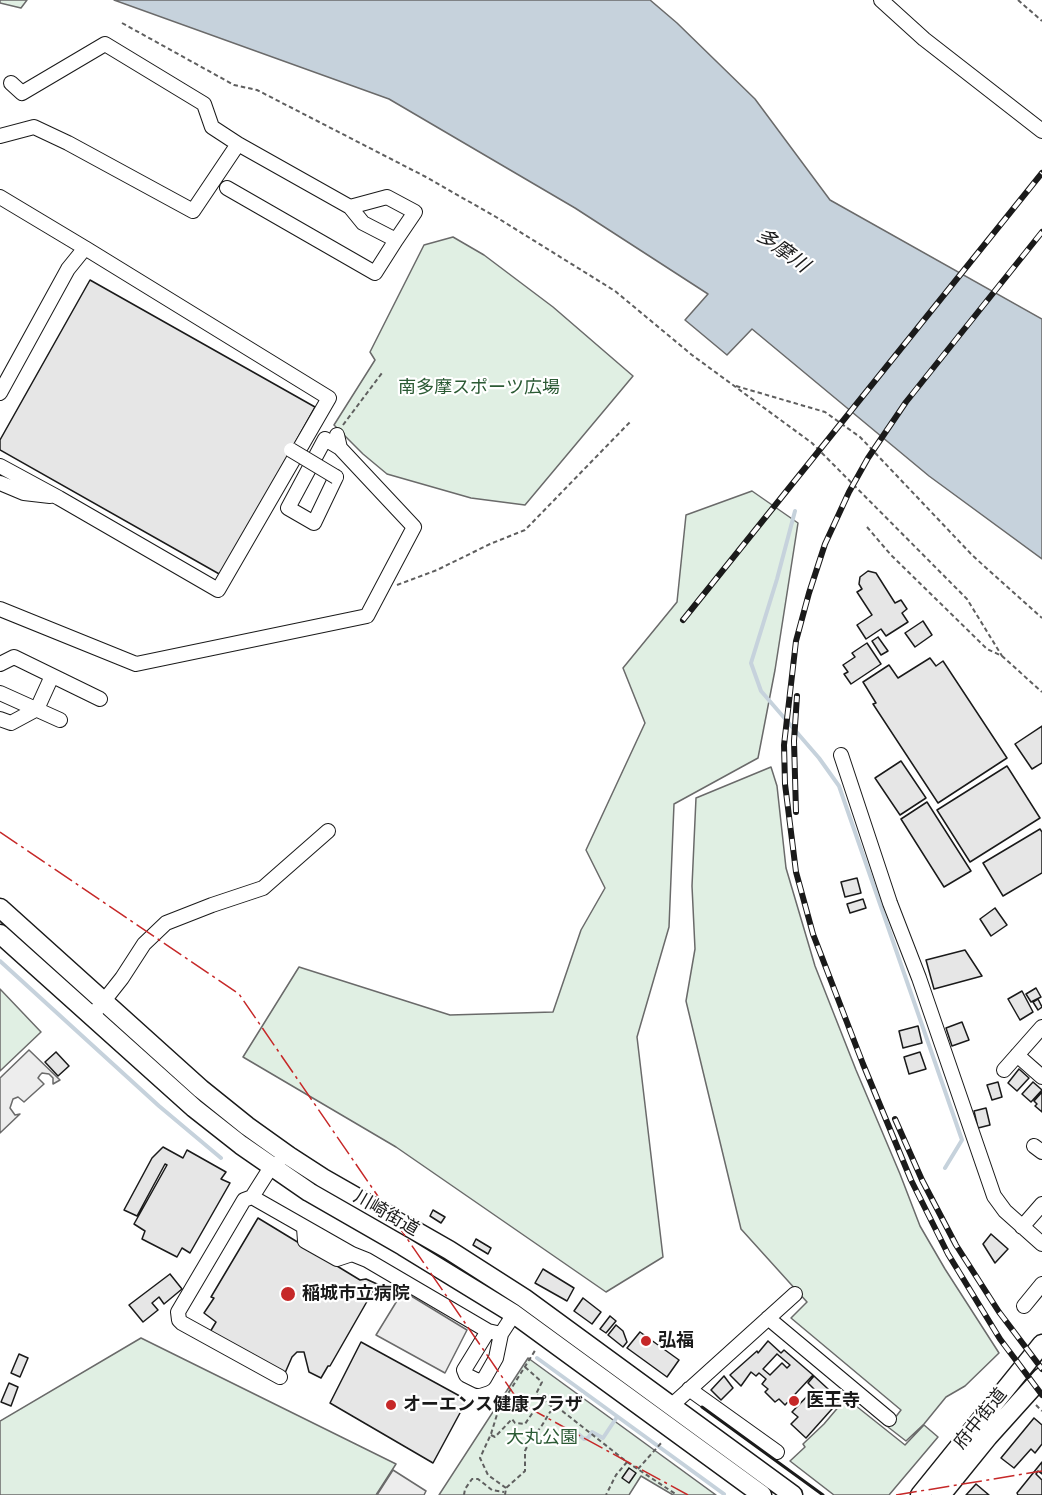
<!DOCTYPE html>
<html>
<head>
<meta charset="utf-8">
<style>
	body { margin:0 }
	canvas { display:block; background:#fff }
</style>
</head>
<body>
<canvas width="1042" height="1495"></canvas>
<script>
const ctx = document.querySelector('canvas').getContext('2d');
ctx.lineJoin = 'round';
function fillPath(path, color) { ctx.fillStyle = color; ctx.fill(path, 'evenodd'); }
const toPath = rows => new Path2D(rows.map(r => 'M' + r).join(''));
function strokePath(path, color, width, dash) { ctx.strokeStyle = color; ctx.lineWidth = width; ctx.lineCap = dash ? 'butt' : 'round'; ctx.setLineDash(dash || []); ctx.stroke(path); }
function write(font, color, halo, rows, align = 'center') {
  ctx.font = font + ' Signika,"Noto Sans JP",sans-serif'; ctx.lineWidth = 4.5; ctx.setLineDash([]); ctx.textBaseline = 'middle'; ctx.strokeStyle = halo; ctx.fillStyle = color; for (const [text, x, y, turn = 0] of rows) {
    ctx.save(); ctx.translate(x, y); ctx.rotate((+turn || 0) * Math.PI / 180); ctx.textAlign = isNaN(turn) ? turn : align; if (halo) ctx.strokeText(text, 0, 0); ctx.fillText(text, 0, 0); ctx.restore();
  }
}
const green = toPath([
	[0,0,27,0,21,8,0,3,0,0],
	[453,237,484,255,553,307,633,376,525,505,471,498,387,474,363,454,334,425,375,360,370,352,424,245,453,237],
	[752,491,798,523,775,670,758,758,674,804,669,927,637,1037,663,1257,606,1292,396,1147,243,1057,299,967,450,1015,553,1012,581,930,605,888,586,850,645,723,623,668,677,602,686,515,752,491],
	[771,767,777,786,786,868,815,966,856,1070,900,1174,920,1226,945,1269,999,1353,965,1386,946,1397,924,1424,906,1441,888,1427,901,1410,791,1318,807,1302,741,1229,686,1001,695,949,692,886,696,798,771,767],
	[0,989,41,1032,0,1071,0,989],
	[141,1338,396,1464,376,1495,0,1495,0,1421,141,1338],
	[528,1358,716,1495,673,1495,641,1476,629,1495,439,1495,528,1358],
	[846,1398,905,1445,924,1425,938,1437,889,1495,834,1495,790,1461,805,1447,803,1444,824,1424,846,1398]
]);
const parking = toPath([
	[29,1050,60,1080,53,1084,53,1078,49,1074,42,1073,40,1075,38,1078,44,1084,24,1102,18,1097,13,1099,10,1108,15,1115,20,1114,0,1133,0,1078,29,1050],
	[403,1291,467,1330,445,1373,376,1335,403,1291],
	[393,1470,426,1491,424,1495,377,1495,393,1470]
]);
const water = toPath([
	[114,0,650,0,677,23,755,99,830,200,1042,319,1042,559,929,476,752,329,727,355,685,320,708,294,575,208,389,99,114,0]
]);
const stream = toPath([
	[795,511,777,579,751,663,761,691,819,758,839,786,962,1140,945,1168],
	[0,961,159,1106,221,1158],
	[537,1358,724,1494],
	[563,1428,575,1431,584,1439,588,1438,592,1432,603,1438,617,1417]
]);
const building = toPath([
	[90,280,315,407,221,575,0,450,0,440,90,280],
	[868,571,876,573,895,603,901,600,907,609,902,613,908,622,886,636,881,629,866,639,857,625,872,615,857,592,862,589,859,584,860,577,868,571],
	[923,621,932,635,915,647,905,633,923,621],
	[878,637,888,651,881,655,872,641,878,637],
	[867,643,881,664,851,684,844,674,848,672,843,665,855,657,852,653,867,643],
	[930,658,936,666,943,661,1007,758,938,803,873,704,876,703,863,682,889,665,898,678,930,658],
	[1042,726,1042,763,1032,769,1015,744,1042,726],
	[901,761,926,798,900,815,875,778,901,761],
	[1007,766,1040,818,970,862,937,810,1007,766],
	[927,802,971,871,944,887,901,819,927,802],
	[1040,829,1042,832,1042,873,1003,896,983,863,1040,829],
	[857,878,861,893,845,897,841,882,857,878],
	[863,899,866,908,850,913,847,904,863,899],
	[995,908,1007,925,991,936,980,919,995,908],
	[965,950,982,976,934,989,926,960,965,950],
	[1036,988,1041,997,1031,1002,1026,994,1036,988],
	[1022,991,1033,1012,1020,1020,1008,999,1022,991],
	[1038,999,1042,1007,1038,1010,1033,1002,1038,999],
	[962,1022,969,1040,952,1046,946,1028,962,1022],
	[918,1026,922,1043,903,1048,899,1031,918,1026],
	[56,1052,69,1066,58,1076,45,1062,56,1052],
	[920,1052,926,1069,909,1074,904,1057,920,1052],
	[1019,1069,1029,1078,1017,1091,1008,1083,1019,1069],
	[998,1082,1002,1097,992,1100,987,1085,998,1082],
	[1033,1082,1042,1090,1031,1102,1022,1094,1033,1082],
	[1042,1092,1042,1112,1035,1106,1037,1104,1034,1101,1042,1092],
	[986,1108,990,1125,978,1128,974,1111,986,1108],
	[163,1147,183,1158,187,1150,226,1172,221,1179,230,1183,190,1253,182,1248,177,1257,142,1239,145,1231,134,1224,167,1165,165,1164,137,1216,124,1210,152,1158,163,1147],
	[433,1210,445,1217,441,1223,430,1216,433,1210],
	[258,1218,360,1280,366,1279,377,1284,330,1366,328,1366,321,1378,309,1372,304,1352,297,1352,292,1357,285,1373,210,1332,216,1322,204,1313,214,1298,211,1297,258,1218],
	[991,1234,1008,1249,995,1263,983,1244,991,1234],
	[476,1239,491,1248,488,1254,473,1245,476,1239],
	[543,1269,574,1288,567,1301,535,1283,543,1269],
	[170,1274,182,1289,164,1304,159,1297,152,1303,158,1310,143,1322,129,1305,170,1274],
	[583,1298,601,1312,592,1324,574,1311,583,1298],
	[610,1316,616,1321,606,1333,600,1329,610,1316],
	[616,1325,623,1331,627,1342,623,1347,608,1335,616,1325],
	[640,1332,679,1360,667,1377,627,1348,640,1332],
	[768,1341,781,1353,784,1350,813,1375,785,1405,779,1399,775,1402,765,1392,768,1389,762,1384,766,1379,759,1373,756,1376,751,1372,741,1386,730,1375,757,1351,758,1353,768,1341],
	[777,1354,790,1365,787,1368,782,1363,770,1375,763,1369,777,1354],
	[361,1342,467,1400,433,1463,330,1403,361,1342],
	[19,1354,28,1358,20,1377,11,1373,19,1354],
	[724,1376,733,1388,721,1400,711,1390,724,1376],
	[814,1376,840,1400,806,1438,791,1424,798,1417,792,1412,814,1389,808,1383,814,1376],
	[9,1383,18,1387,11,1406,1,1402,9,1383],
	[1034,1418,1042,1425,1042,1444,1035,1453,1031,1449,1014,1468,1001,1458,1034,1418],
	[1042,1462,1042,1474,1038,1471,1036,1474,1042,1480,1042,1495,1018,1495,1017,1493,1042,1462],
	[629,1468,636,1473,629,1483,622,1478,629,1468],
	[976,1484,989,1495,966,1495,976,1484]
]);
const path = toPath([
	[1018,0,1042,21],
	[122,23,234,85,257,90,426,177,496,217,615,291,692,355,812,443,967,599,1002,656],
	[736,386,825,412,860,437,973,556,1042,618],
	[343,425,382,373],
	[867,527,891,555,987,649,1002,656,1042,692],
	[397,585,437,570,490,544,525,530,631,421],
	[525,1367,542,1382,536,1394,542,1399],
	[1036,1405,1042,1411],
	[491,1435,495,1437,512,1419,515,1423,525,1424,542,1399,555,1409],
	[627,1462,677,1495],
	[638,1469,662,1442],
	[506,1488,488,1475,480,1458,491,1434,499,1408,536,1349],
	[464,1495,465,1489,472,1479,478,1479,492,1490,504,1492],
	[505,1495,506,1488,525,1471,525,1451,530,1440,541,1427,550,1412,555,1409,561,1410,627,1462,616,1475,606,1495]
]);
const minor = toPath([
	[881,0,924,39,1042,131],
	[11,83,22,93,105,44,204,104,212,127,238,144],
	[0,136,34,127,68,143,193,211,238,144,350,207,363,223,396,240,415,212,387,197,350,207],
	[227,188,375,273,396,240],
	[0,197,85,248],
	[0,393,68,269,85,248,329,398,218,590,59,498,0,466],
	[336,477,314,523,288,508,325,439,340,448],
	[0,483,24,493,50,496],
	[0,609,136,664,367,616,414,527,340,448,337,435],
	[0,664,14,657,100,699],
	[0,693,60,720],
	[0,719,11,723,37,709,52,676],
	[841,755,890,903,919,978,994,1196,1005,1211,1042,1244],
	[92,1016,122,978,144,944,166,923,212,905,263,888,328,831],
	[1017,1055,1042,1077],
	[1004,1070,1042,1027],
	[1034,1146,1042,1152],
	[278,1163,271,1167,252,1197,244,1200,178,1312,179,1320,182,1323,280,1377],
	[252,1197,352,1254,367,1260,488,1331,501,1334],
	[1022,1227,1042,1204],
	[304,1228,305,1241,337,1259,352,1254],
	[1024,1306,1042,1284],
	[768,1318,889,1419],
	[488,1331,464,1370,466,1375,478,1381,484,1379,496,1358,501,1334,514,1314],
	[689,1389,777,1452],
	[671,1406,795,1294]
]);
const major = toPath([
	[0,908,201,1089,247,1126,289,1156,323,1178,449,1250,524,1298,793,1495],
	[0,934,194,1108,241,1145,309,1192,403,1246,514,1314,762,1495],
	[920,1495,1042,1344],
	[941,1495,988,1437,1042,1377]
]);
const rail = toPath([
	[1042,232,906,402,868,458,849,492,825,544,809,593,796,641,784,745,785,784,796,872,813,934,863,1064,911,1180,948,1254,1000,1339,1042,1395],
	[683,620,1042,173],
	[796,812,794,741,797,696],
	[895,1119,922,1180,956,1245,999,1312,1042,1369]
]);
const minorBridge = toPath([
	[291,450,336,477]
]);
const wall = toPath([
	[702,1407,823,1495]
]);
const power = toPath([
	[0,832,239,994,520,1403,688,1495],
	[896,1495,1042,1471]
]);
const markers = [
	[288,1294,8,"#c62828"],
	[646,1341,6,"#c62828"],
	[794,1401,6,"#c62828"],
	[391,1405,6,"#c62828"]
];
const parkNames = [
	["南多摩スポーツ広場",479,388],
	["大丸公園",542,1438]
];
const streetNames = [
	["川崎街道",386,1214,30],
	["府中街道",981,1419,-51]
];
const poiNames = [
	["稲城市立病院",302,1294],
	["弘福",658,1341],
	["医王寺",806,1401],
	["オーエンス健康プラザ",403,1405]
];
const waterNames = [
	["多摩川",782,251,36]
];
fillPath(green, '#e0efe3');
strokePath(green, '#6a6a6a', 1.5);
fillPath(parking, '#ededed');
strokePath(parking, '#6a6a6a', 1.5);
fillPath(water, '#c6d2dc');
strokePath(water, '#6a6a6a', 1.5);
strokePath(stream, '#c6d2dc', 4);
fillPath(building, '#e6e6e6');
strokePath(building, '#1a1a1a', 1.5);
strokePath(minor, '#1a1a1a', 16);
strokePath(major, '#1a1a1a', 21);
strokePath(path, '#5f5f5f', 2, [4.5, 3]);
strokePath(minor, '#fff', 14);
strokePath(major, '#fff', 18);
strokePath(rail, '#1a1a1a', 6);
strokePath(rail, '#fff', 4, [11]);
strokePath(minorBridge, '#1a1a1a', 16, []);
strokePath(minorBridge, '#fff', 14);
strokePath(wall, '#1a1a1a', 3);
strokePath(power, '#c62828', 1.5, [21, 4.5, 3, 4.5]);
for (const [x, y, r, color] of markers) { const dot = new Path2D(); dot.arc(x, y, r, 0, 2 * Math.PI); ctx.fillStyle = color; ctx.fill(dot); strokePath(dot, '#fff', 2); }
write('18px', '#2b5a34', '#fff', parkNames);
write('18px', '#1a1a1a', '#fff', streetNames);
write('bold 18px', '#1a1a1a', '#fff', poiNames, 'left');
write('italic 20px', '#1a1a1a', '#fff', waterNames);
</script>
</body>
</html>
